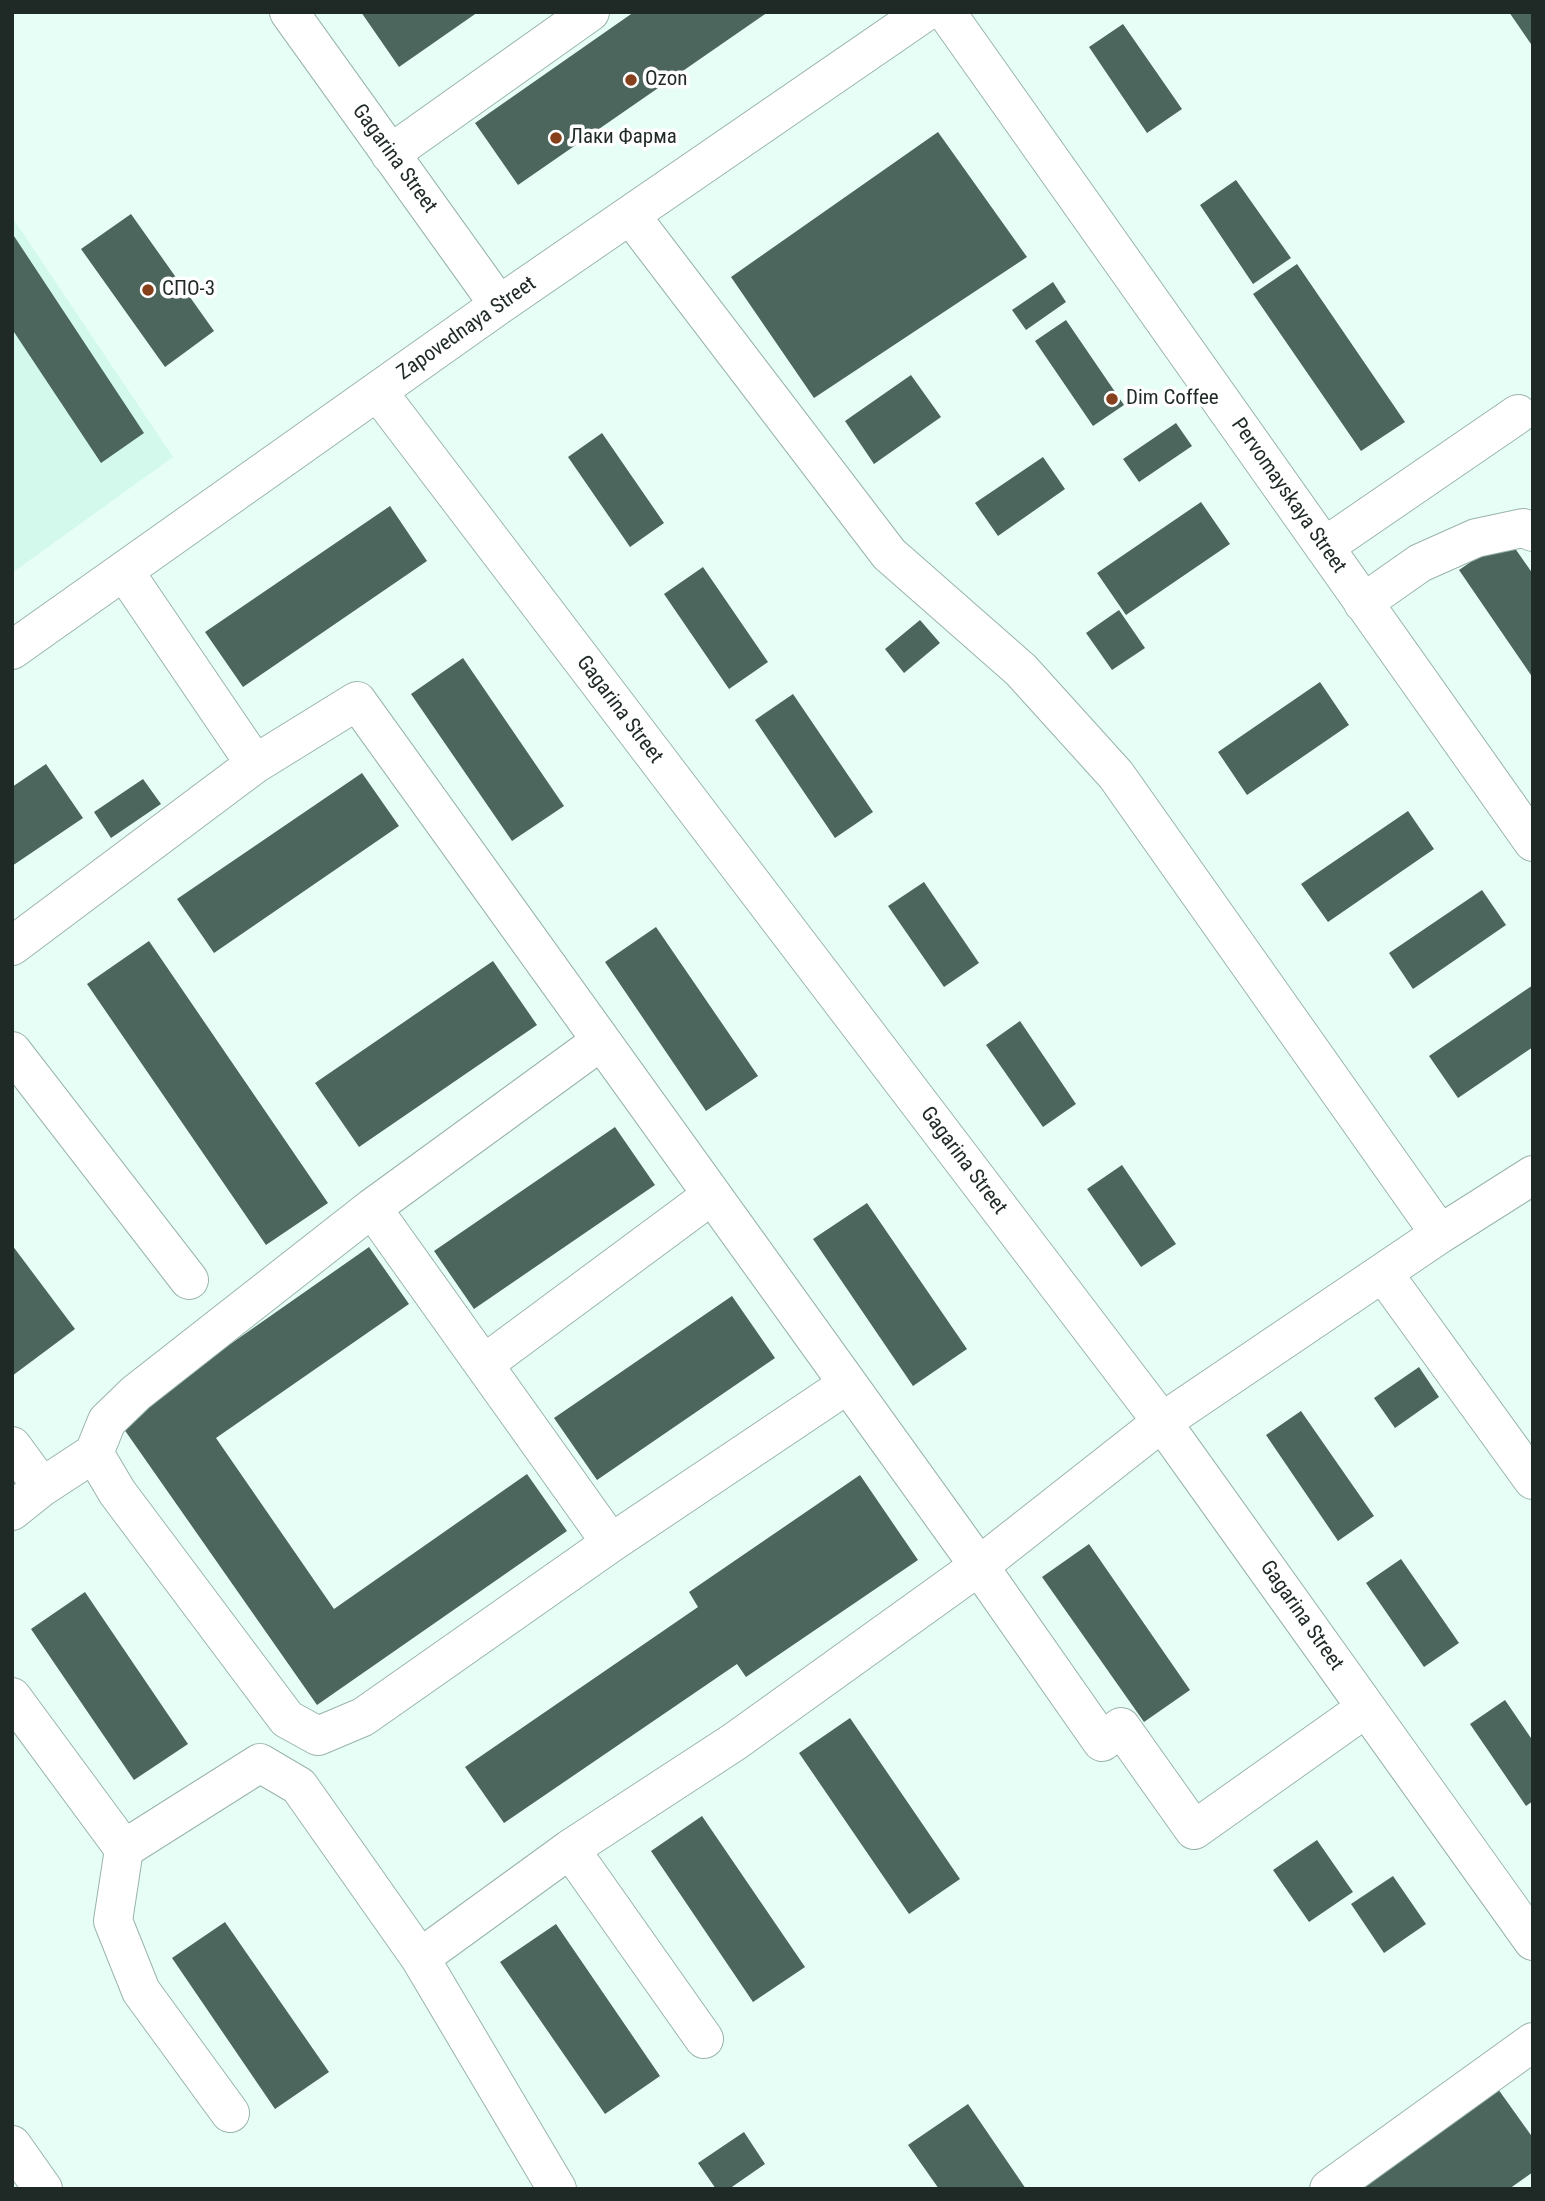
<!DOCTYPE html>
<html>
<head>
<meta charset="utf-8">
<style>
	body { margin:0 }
	#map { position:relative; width:1545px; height:2201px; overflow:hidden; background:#e7fef7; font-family:"Roboto Condensed",sans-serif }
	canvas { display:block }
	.frame { position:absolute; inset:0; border:14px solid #1f2926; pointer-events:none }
</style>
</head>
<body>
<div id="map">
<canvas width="1545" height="2201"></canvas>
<div class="frame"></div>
</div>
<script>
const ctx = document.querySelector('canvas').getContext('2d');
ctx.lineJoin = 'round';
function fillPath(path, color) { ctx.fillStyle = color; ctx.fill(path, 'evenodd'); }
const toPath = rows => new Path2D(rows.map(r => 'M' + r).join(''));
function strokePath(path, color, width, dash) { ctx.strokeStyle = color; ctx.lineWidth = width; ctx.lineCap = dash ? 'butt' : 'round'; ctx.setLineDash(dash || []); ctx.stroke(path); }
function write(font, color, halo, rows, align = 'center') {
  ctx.font = font + ' "Roboto Condensed",sans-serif'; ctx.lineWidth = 7; ctx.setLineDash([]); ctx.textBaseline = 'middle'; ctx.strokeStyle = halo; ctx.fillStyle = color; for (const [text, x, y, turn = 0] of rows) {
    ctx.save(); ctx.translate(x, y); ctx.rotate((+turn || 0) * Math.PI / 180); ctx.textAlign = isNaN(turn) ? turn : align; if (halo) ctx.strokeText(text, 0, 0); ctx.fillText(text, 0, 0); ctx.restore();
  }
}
const built = toPath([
	[12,217,173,457,12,573]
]);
const building = toPath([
	[361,12,478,12,399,67],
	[634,12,768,12,518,185,475,123],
	[1509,12,1533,12,1533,47],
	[1123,24,1182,109,1147,133,1089,47],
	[938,132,1027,257,814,398,731,277],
	[1236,180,1291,258,1253,284,1200,205],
	[131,214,214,331,165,367,81,249],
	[12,233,144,433,101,463,12,329],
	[1297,264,1405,422,1361,451,1253,294],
	[1053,282,1066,302,1026,330,1012,310],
	[1066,320,1124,405,1093,426,1035,341],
	[911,375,941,417,874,464,845,421],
	[1176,423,1192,446,1139,482,1123,459],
	[602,433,664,523,630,547,568,457],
	[1043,457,1065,489,998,536,975,503],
	[1201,502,1230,544,1126,615,1097,573],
	[390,506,427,561,243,687,205,632],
	[1507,537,1533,574,1533,678,1459,570],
	[703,567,768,662,729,689,664,594],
	[1119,610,1145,648,1112,670,1086,633],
	[920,620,940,643,904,673,885,649],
	[463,658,564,806,512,841,411,694],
	[1320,682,1349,725,1247,795,1218,752],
	[793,694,873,812,835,838,755,720],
	[46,764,83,818,12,866,12,787],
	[362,773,399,826,214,953,177,899],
	[143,779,161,804,111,838,94,812],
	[1408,811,1434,849,1328,922,1301,884],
	[924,882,979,963,944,987,888,906],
	[1482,890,1506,925,1413,989,1389,953],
	[656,927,758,1076,706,1111,605,962],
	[149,941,328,1203,266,1245,87,984],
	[493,961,537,1025,359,1147,315,1083],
	[1533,985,1533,1047,1458,1098,1429,1056],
	[1020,1021,1076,1104,1043,1127,986,1045],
	[615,1127,655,1185,474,1309,434,1251],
	[1122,1165,1176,1244,1141,1267,1087,1189],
	[867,1203,967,1349,913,1386,813,1239],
	[12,1245,75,1329,12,1376],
	[369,1247,409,1304,216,1438,334,1609,527,1474,567,1531,317,1705,119,1422],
	[732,1296,775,1358,597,1480,554,1418],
	[1419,1367,1439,1397,1395,1428,1374,1398],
	[1301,1411,1374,1516,1338,1541,1266,1435],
	[860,1475,918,1560,746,1677,737,1664,504,1823,465,1767,698,1607,689,1592],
	[1089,1544,1190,1690,1144,1722,1042,1577],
	[1401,1559,1459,1643,1424,1667,1366,1583],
	[85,1592,188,1744,134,1780,31,1629],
	[1505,1700,1533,1741,1533,1801,1526,1806,1470,1724],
	[850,1718,960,1879,909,1914,799,1753],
	[702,1816,805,1967,753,2002,651,1851],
	[1317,1840,1353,1892,1309,1922,1273,1870],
	[1393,1876,1426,1924,1384,1953,1351,1904],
	[225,1922,329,2072,275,2109,172,1958],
	[556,1924,660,2076,605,2114,500,1962],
	[1498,2089,1533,2138,1533,2172,1509,2189,1355,2189],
	[968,2104,1026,2189,939,2189,908,2145],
	[744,2132,765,2164,729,2189,716,2189,698,2163]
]);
const minor = toPath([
	[289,12,499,305],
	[946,12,1533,842],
	[390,154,590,12],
	[631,216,889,554,1021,670,1116,775,1440,1234],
	[378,392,1162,1422,1533,1941],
	[1324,547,1518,414],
	[124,571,255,764,357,701,979,1566,1102,1742,1121,1727,1194,1830,1366,1708],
	[1363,603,1420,563,1476,538,1523,528,1533,532],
	[12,650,499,305,925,12],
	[12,946,255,764],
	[601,1041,372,1208,136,1393,107,1421,94,1453,117,1492,287,1719,318,1736,363,1717,611,1543,848,1384],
	[12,1051,189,1280],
	[372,1208,611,1543],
	[1383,1273,1533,1480],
	[484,1364,712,1195],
	[12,1446,42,1487],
	[12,1511,42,1487,94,1453],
	[12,1697,124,1849,260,1763,299,1786,420,1958,557,2189],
	[124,1849,113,1921,141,1991,230,2113],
	[570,1849,704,2039],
	[420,1958,570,1849,734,1742,979,1566,1162,1422,1440,1234,1533,1175],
	[12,2145,43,2189],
	[1329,2189,1533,2042]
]);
const markers = [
	[631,80,7,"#86401b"],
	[556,138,7,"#86401b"],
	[148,290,7,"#86401b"],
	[1112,399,7,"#86401b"]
];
const poiNames = [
	["Ozon",645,80],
	["Лаки Фарма",570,138],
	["СПО-3",162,290],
	["Dim Coffee",1126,399]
];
const streetNames = [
	["Gagarina Street",394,159,54],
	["Zapovednaya Street",467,329,-35],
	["Pervomayskaya Street",1288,496,55],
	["Gagarina Street",619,710,53],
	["Gagarina Street",963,1161,53],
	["Gagarina Street",1301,1616,55]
];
fillPath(built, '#d3f9ed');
fillPath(building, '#4c655d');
strokePath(minor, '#99b4ab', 40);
strokePath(minor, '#fff', 38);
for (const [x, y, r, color] of markers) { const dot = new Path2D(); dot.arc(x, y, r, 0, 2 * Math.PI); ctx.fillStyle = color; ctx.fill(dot); strokePath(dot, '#fff', 2.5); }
write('21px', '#1f2926', '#fff', poiNames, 'left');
write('21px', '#1f2926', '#fff', streetNames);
</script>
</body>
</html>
